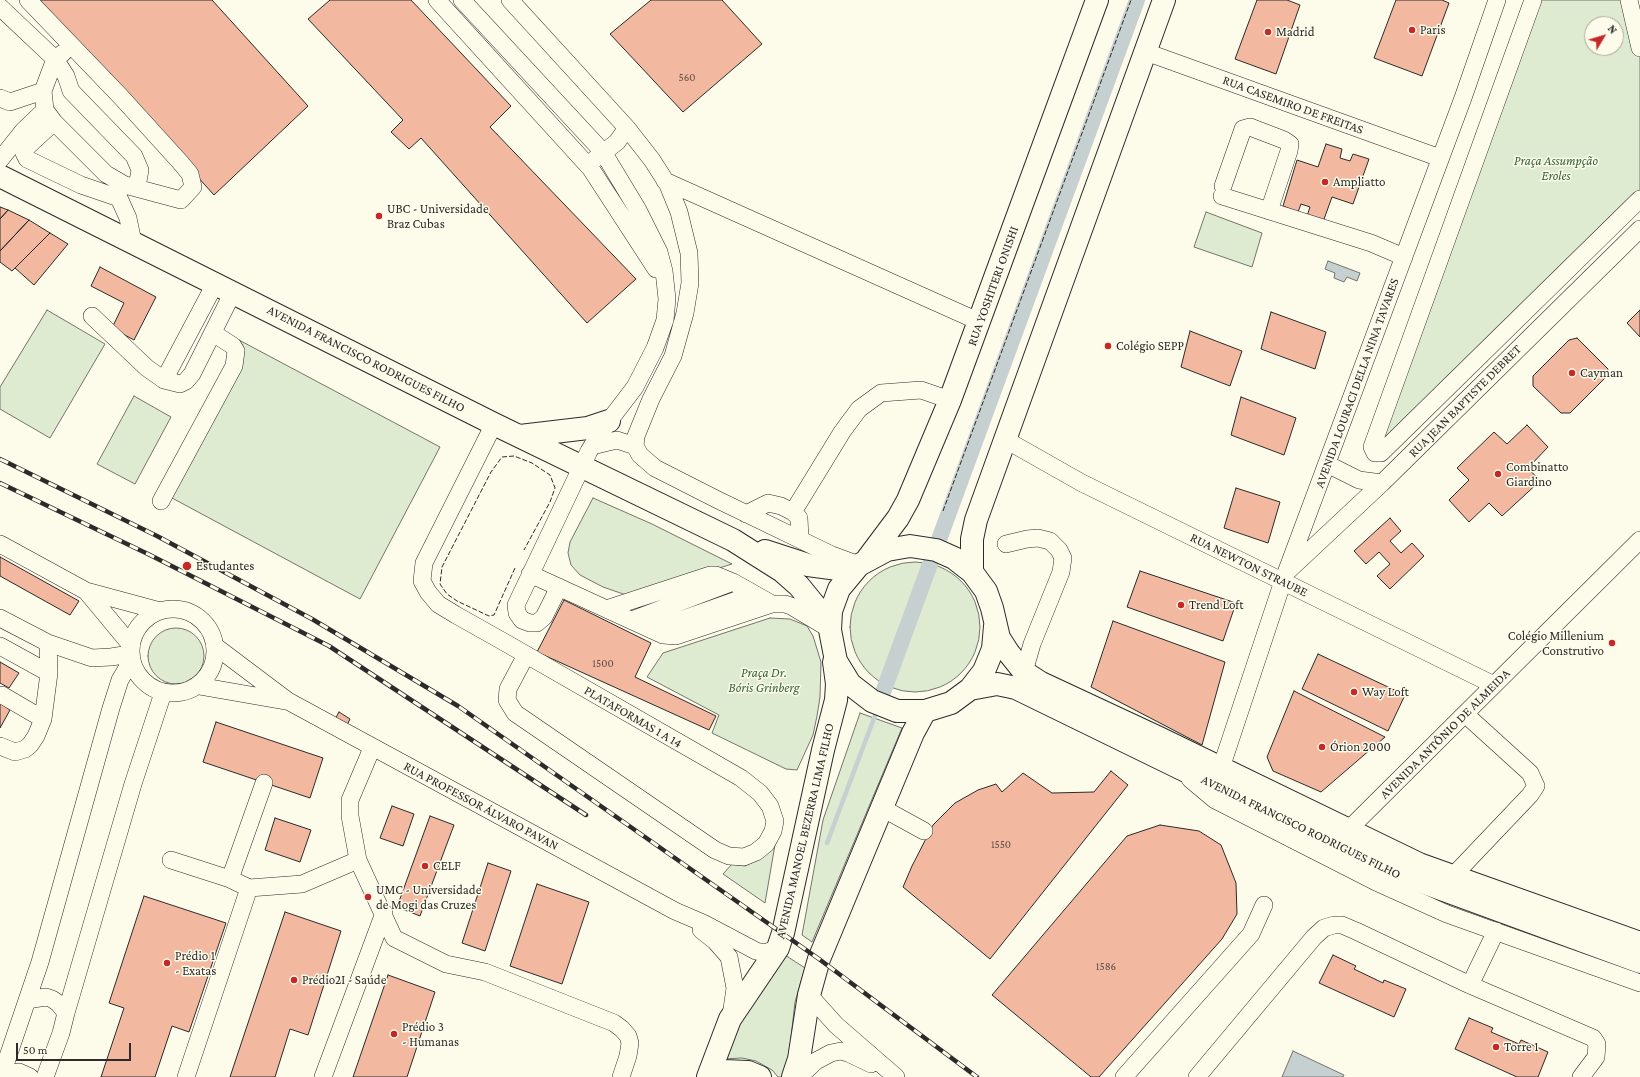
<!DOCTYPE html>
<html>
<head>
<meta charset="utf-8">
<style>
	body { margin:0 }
	#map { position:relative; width:1640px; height:1077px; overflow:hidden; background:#fdfbea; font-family:"Crimson Pro",serif }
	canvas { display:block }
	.north { position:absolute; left:1584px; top:16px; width:40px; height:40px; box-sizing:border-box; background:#fdfbea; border:1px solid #a9a89e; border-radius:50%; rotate:52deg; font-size:11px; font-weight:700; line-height:16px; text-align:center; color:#2b2b2b }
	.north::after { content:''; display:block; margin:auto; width:14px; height:18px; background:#c62828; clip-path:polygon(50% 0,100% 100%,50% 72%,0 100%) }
	.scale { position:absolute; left:16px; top:1043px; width:115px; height:18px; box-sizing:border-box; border:2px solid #2b2b2b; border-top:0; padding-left:5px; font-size:12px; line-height:14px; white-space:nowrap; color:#2b2b2b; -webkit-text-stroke:3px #fdfbea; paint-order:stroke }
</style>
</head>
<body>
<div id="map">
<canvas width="1640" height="1077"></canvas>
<div class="north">N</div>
<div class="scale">50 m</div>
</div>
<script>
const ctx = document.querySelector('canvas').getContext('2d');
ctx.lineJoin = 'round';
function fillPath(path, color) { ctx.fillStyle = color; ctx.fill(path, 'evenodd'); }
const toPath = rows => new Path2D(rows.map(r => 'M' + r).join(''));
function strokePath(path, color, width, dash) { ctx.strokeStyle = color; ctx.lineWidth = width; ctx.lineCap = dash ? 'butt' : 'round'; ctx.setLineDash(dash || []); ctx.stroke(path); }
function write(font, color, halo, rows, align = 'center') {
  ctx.font = font + ' "Crimson Pro",serif'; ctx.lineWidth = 3; ctx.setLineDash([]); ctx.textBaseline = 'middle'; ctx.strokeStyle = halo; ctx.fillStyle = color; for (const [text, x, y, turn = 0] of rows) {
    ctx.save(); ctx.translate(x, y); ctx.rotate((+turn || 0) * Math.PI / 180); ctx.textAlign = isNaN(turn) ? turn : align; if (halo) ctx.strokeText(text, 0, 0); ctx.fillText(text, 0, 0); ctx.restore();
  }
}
const green = toPath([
	[1528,0,1634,0,1640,26,1640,204,1377,462,1369,458,1528,0],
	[1592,24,1616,24,1616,48,1592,48,1592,24],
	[1206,212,1262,233,1252,267,1194,247,1206,212],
	[47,310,105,344,50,438,0,409,0,387,47,310],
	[239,340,440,447,360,599,159,491,239,340],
	[134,396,171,417,135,484,97,464,134,396],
	[593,498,652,524,732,564,629,596,603,587,580,575,571,565,568,553,570,542,593,498],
	'850 627a65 65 0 1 1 130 0a65 65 0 1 1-130 0Z',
	[770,618,790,619,807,626,813,636,821,662,820,697,817,716,813,735,797,770,786,769,712,733,719,715,647,677,663,653,770,618],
	'148 656a28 28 0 1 1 56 0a28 28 0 1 1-56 0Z',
	[860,713,902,728,812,942,802,935,823,820,860,713],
	[776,839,765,903,723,874,732,864,745,866,756,860,776,839],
	[785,955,805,968,795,1002,789,1055,783,1077,778,1077,772,1070,756,1061,742,1058,723,1059,739,1022,785,955]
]);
const water = toPath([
	[1328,261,1360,273,1357,281,1347,277,1344,282,1334,278,1335,273,1325,269,1328,261],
	[1293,1051,1344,1075,1343,1077,1282,1077,1293,1051]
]);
const stream = toPath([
	[827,843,876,713]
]);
const canal = toPath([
	[882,695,1137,0]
]);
const building = toPath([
	[38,0,212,0,308,106,214,195,38,0],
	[330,0,411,0,511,106,490,127,636,279,587,323,421,138,409,149,391,132,403,120,308,19,330,0],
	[651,0,722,0,762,44,683,112,610,34,651,0],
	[1257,0,1287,0,1300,5,1276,74,1235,59,1257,0],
	[1396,0,1442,0,1449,3,1422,76,1374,58,1396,0],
	[1326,144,1342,149,1340,158,1350,161,1353,154,1369,159,1353,204,1332,197,1323,222,1307,216,1310,207,1301,204,1298,212,1283,206,1297,160,1318,167,1326,144],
	[0,207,8,210,0,219,0,207],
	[8,210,29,220,0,251,0,219,8,210],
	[29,220,50,233,12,271,0,262,0,251,29,220],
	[50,233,68,244,34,285,15,268,50,233],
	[100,267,156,297,134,340,112,328,124,303,91,286,100,267],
	[1640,310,1640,337,1627,323,1640,310],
	[1271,312,1326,332,1315,369,1261,349,1271,312],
	[1190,331,1242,351,1230,386,1181,367,1190,331],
	[1577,338,1608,369,1606,377,1570,413,1561,413,1533,386,1533,376,1569,340,1577,338],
	[1241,397,1296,418,1284,455,1231,435,1241,397],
	[1527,425,1548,447,1528,468,1540,481,1502,516,1489,503,1469,522,1449,500,1469,480,1457,468,1494,432,1507,444,1527,425],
	[1236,488,1280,502,1268,543,1224,528,1236,488],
	[1390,518,1401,531,1390,541,1401,553,1412,543,1424,556,1390,589,1377,576,1390,564,1379,552,1366,564,1354,551,1390,518],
	[0,557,79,601,70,615,0,576,0,557],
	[1140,571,1236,603,1223,641,1127,607,1140,571],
	[564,600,651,643,635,677,716,716,709,730,537,652,564,600],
	[1113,621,1225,662,1202,745,1091,687,1113,621],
	[1318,654,1405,695,1388,731,1302,689,1318,654],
	[0,662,19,673,9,688,0,683,0,662],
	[1294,691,1385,737,1321,792,1273,771,1267,757,1294,691],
	[0,703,10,710,0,728,0,703],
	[339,712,350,719,345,729,333,723,339,712],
	[216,722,323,758,310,798,203,762,216,722],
	[1111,771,1128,785,990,959,903,887,912,866,933,825,955,803,978,790,996,784,1002,792,1023,773,1052,793,1094,792,1111,771],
	[392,806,414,814,403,846,380,838,392,806],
	[430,816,454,825,420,916,397,907,430,816],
	[275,818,311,830,300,862,265,850,275,818],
	[1160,825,1199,831,1221,845,1236,883,1237,914,1222,939,1099,1077,1091,1077,992,995,1127,836,1160,825],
	[488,863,511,871,485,951,462,943,488,863],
	[537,884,589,902,562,984,510,966,537,884],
	[144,896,226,923,189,1032,172,1026,155,1077,101,1077,124,1008,109,1003,144,896],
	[285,912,341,931,308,1035,290,1029,275,1077,230,1077,285,912],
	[1333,955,1356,966,1354,969,1383,983,1384,980,1406,989,1394,1017,1319,983,1333,955],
	[388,975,435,992,407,1077,353,1077,388,975],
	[1469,1018,1493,1028,1491,1032,1519,1044,1521,1040,1548,1052,1538,1077,1517,1077,1455,1049,1469,1018]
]);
const minor = toPath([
	[28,0,121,97,180,162,190,174,193,187,181,200,125,185,106,174,54,122,45,110,43,91],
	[437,0,591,169,656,269],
	[462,0,603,152,638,210,659,252,664,271,667,299,665,320,655,348,635,387,609,421,592,446],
	[510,0,627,128,652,160,668,185,679,212,689,253,690,283,685,313,673,356,651,399,636,436,635,446,640,455,655,468,718,500,832,555,859,565],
	[1533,0,1372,447,1375,453,1381,453,1640,199],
	[1629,0,1640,48],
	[0,7,55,59,66,76,71,91,134,156,140,170,137,187],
	[1146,52,1440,158],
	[0,98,10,102,43,91,55,59,63,53],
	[54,122,26,148,24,153,27,159,81,185,119,198,128,218,133,242],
	[595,159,617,142,627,128],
	[0,160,23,131,45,110],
	[665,181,980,322],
	[1223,186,1243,129,1250,127,1284,140,1290,144,1289,151,1269,211],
	[1222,196,1371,243,1404,257],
	[92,316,147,368,164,380,180,384,186,381,192,374,233,292],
	[164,380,215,284],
	[494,424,424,563,422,581,428,592,438,604,456,615,504,642,741,778,760,793,770,806,775,821,773,831,766,844,756,852,744,857,729,856,715,850,515,713,507,700,508,689,526,655],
	[1006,440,1082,483,1494,685],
	[1327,464,1359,480,1382,483],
	[161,501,234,366,236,351,233,346,213,333],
	[793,512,842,432,859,409,881,393,921,390,950,400],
	[746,514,768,503,781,506,793,512,799,518,800,539],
	[0,544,86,591,160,611],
	[1006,544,1027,539,1038,538,1050,541,1059,550,1063,558,1061,572,1032,644,1024,672],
	[1289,570,1382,483,1640,229],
	[530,574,663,635,676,636,772,604,785,604,791,606,828,628],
	[559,587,544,617,537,623,530,623,522,620,517,613,516,605,589,451,592,446,617,440,635,446],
	[86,591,130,644],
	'131 651a42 42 0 1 1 84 0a42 42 0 1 1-84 0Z',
	[606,609,710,575,716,575,733,582,772,604],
	[0,618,48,643,92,658,111,657,130,654],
	[632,620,733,582],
	[652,630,754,594],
	[0,646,49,673],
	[215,646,288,701,675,911,703,923,756,951,765,953,778,948],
	[199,686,285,701],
	[43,719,49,673,48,643],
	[0,746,15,752,25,749,30,745,36,736,43,719,2,695],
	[372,748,350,800,350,816,358,860,394,938,446,964,485,972,614,1023,622,1029,628,1036,630,1043,628,1056,621,1077],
	[1221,768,1283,581,1463,98,1497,0],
	[1190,779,1215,800,1376,882,1447,914,1640,983],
	[882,808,924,831],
	[1341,837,1640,540],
	[171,860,230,879,249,888,186,1077],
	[1453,876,1530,795,1536,786,1530,773,1465,714],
	[230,879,264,783],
	[249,888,302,884,358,860],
	[701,930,715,941,729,957,735,988,731,1016],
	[1470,985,1496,931],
	[809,995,836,1025,896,1077],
	[27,1000,46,997,52,999,58,1003,66,1013],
	[1,1075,19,1072,30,1077],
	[1,1077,40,962,111,708,120,680,127,668,132,663],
	[45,1077,61,1033,66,1013,133,784,163,693],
	[323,1077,384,913],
	[799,1077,816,1061,831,1053,841,1051,848,1053,871,1064],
	[1124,1077,1251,934,1264,905],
	[1197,1077,1314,937,1324,928,1334,925,1342,925,1356,931,1470,985,1593,1038,1597,1044,1596,1057,1581,1077]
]);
const major = toPath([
	[0,176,494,424,733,540,782,571,799,586,830,624],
	[520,436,588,428,609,421],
	[765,551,808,565,853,571],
	[868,558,898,518,908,500,950,400,1097,0],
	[972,572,972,539,976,520,1164,0],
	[995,626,993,649,984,671,970,689,951,703,925,711,897,711,872,701,850,684,836,661,830,630,831,611,839,589,859,565,887,550,910,546,936,550,954,558,972,572,986,591,992,608,999,638,1008,652,1024,672,1041,683,1159,738,1419,864,1640,943],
	[970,689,997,684,1016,688,1389,870,1640,962],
	[708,1077,730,1019,778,948,783,933,823,750,836,700,837,684,834,662],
	[708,1077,724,1071,748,1072,760,1077],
	[793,1077,799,1059,809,995,819,959,913,733,925,711]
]);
const rail = toPath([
	[0,459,157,536,312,619,458,706,819,959,977,1077],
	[0,483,150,555,329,646,586,815]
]);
const fence = toPath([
	[943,511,1131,0],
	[515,568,494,615,489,616,457,601,447,594,440,584,442,567,491,472,502,457,514,456,532,463,550,475,555,488,550,502,524,550]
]);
const markers = [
	[1412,30,4,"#c62828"],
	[1268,32,4,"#c62828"],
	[1325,182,4,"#c62828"],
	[379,216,4,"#c62828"],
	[1108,346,4,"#c62828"],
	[1572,373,4,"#c62828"],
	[1498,474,4,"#c62828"],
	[187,566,5,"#c62828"],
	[1181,605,4,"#c62828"],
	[1612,643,4,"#c62828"],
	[1354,692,4,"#c62828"],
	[1322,747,4,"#c62828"],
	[425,866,4,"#c62828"],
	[368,897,4,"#c62828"],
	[167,963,4,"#c62828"],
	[294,980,4,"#c62828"],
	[394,1034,4,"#c62828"],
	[1496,1047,4,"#c62828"]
];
const numberNames = [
	["560",687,78],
	["1500",603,664],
	["1550",1001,845],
	["1586",1106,967]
];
const poiNames = [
	["Paris",1420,30],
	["Madrid",1276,32],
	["Ampliatto",1333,182],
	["UBC - Universidade",387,209],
	["Braz Cubas",387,224],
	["Colégio SEPP",1116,346],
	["Cayman",1580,373],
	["Combinatto",1506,467],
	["Giardino",1506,482],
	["Estudantes",196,566],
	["Trend Loft",1189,605],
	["Colégio Millenium",1604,636,"right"],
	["Construtivo",1604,651,"right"],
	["Way Loft",1362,692],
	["Órion 2000",1330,747],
	["CELF",433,866],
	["UMC - Universidade",376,890],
	["de Mogi das Cruzes",376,905],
	["Prédio 1",175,956],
	["- Exatas",175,971],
	["Prédio2I - Saúde",302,980],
	["Prédio 3",402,1027],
	["- Humanas",402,1042],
	["Torre 1",1504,1047]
];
const streetNames = [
	["RUA CASEMIRO DE FREITAS",1293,105,20],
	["RUA YOSHITERI ONISHI",993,286,-70],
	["AVENIDA FRANCISCO RODRIGUES FILHO",366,359,27],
	["AVENIDA LOURACI DELLA NINA TAVARES",1357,383,-70],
	["RUA JEAN BAPTISTE DEBRET",1465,401,-45],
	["RUA NEWTON STRAUBE",1249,565,26],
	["PLATAFORMAS 1 A 14",633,717,30],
	["AVENIDA ANTÔNIO DE ALMEIDA",1445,734,-45],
	["RUA PROFESSOR ÁLVARO PAVAN",481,806,28],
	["AVENIDA FRANCISCO RODRIGUES FILHO",1301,827,26],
	["AVENIDA MANOEL BEZERRA LIMA FILHO",805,831,-77]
];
const parkNames = [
	["Praça Assumpção",1556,161],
	["Eroles",1556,176],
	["Praça Dr.",764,673],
	["Bóris Grinberg",764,688]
];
fillPath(green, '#deebd1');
strokePath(green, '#74746e', 1);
fillPath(water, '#c7d0d0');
strokePath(water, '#74746e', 1);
strokePath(stream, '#c7d0d0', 4.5);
strokePath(canal, '#c7d0d0', 16);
fillPath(building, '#f2b8a0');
strokePath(building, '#2b2b2b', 1);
strokePath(minor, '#2b2b2b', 18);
strokePath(major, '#2b2b2b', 24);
strokePath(minor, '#fdfbea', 17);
strokePath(major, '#fdfbea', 22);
strokePath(rail, '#2b2b2b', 4.5);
strokePath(rail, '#fdfbea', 3, [9]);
strokePath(fence, '#2b2b2b', 1, [5, 2]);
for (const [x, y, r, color] of markers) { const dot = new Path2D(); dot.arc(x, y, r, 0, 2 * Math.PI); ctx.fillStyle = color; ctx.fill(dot); strokePath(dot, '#fdfbea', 1.5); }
write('11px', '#5d4e48', null, numberNames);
write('13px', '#2b2b2b', '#fdfbea', poiNames, 'left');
write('13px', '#2b2b2b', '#fdfbea', streetNames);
write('italic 13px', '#34623c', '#fdfbea', parkNames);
</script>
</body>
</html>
